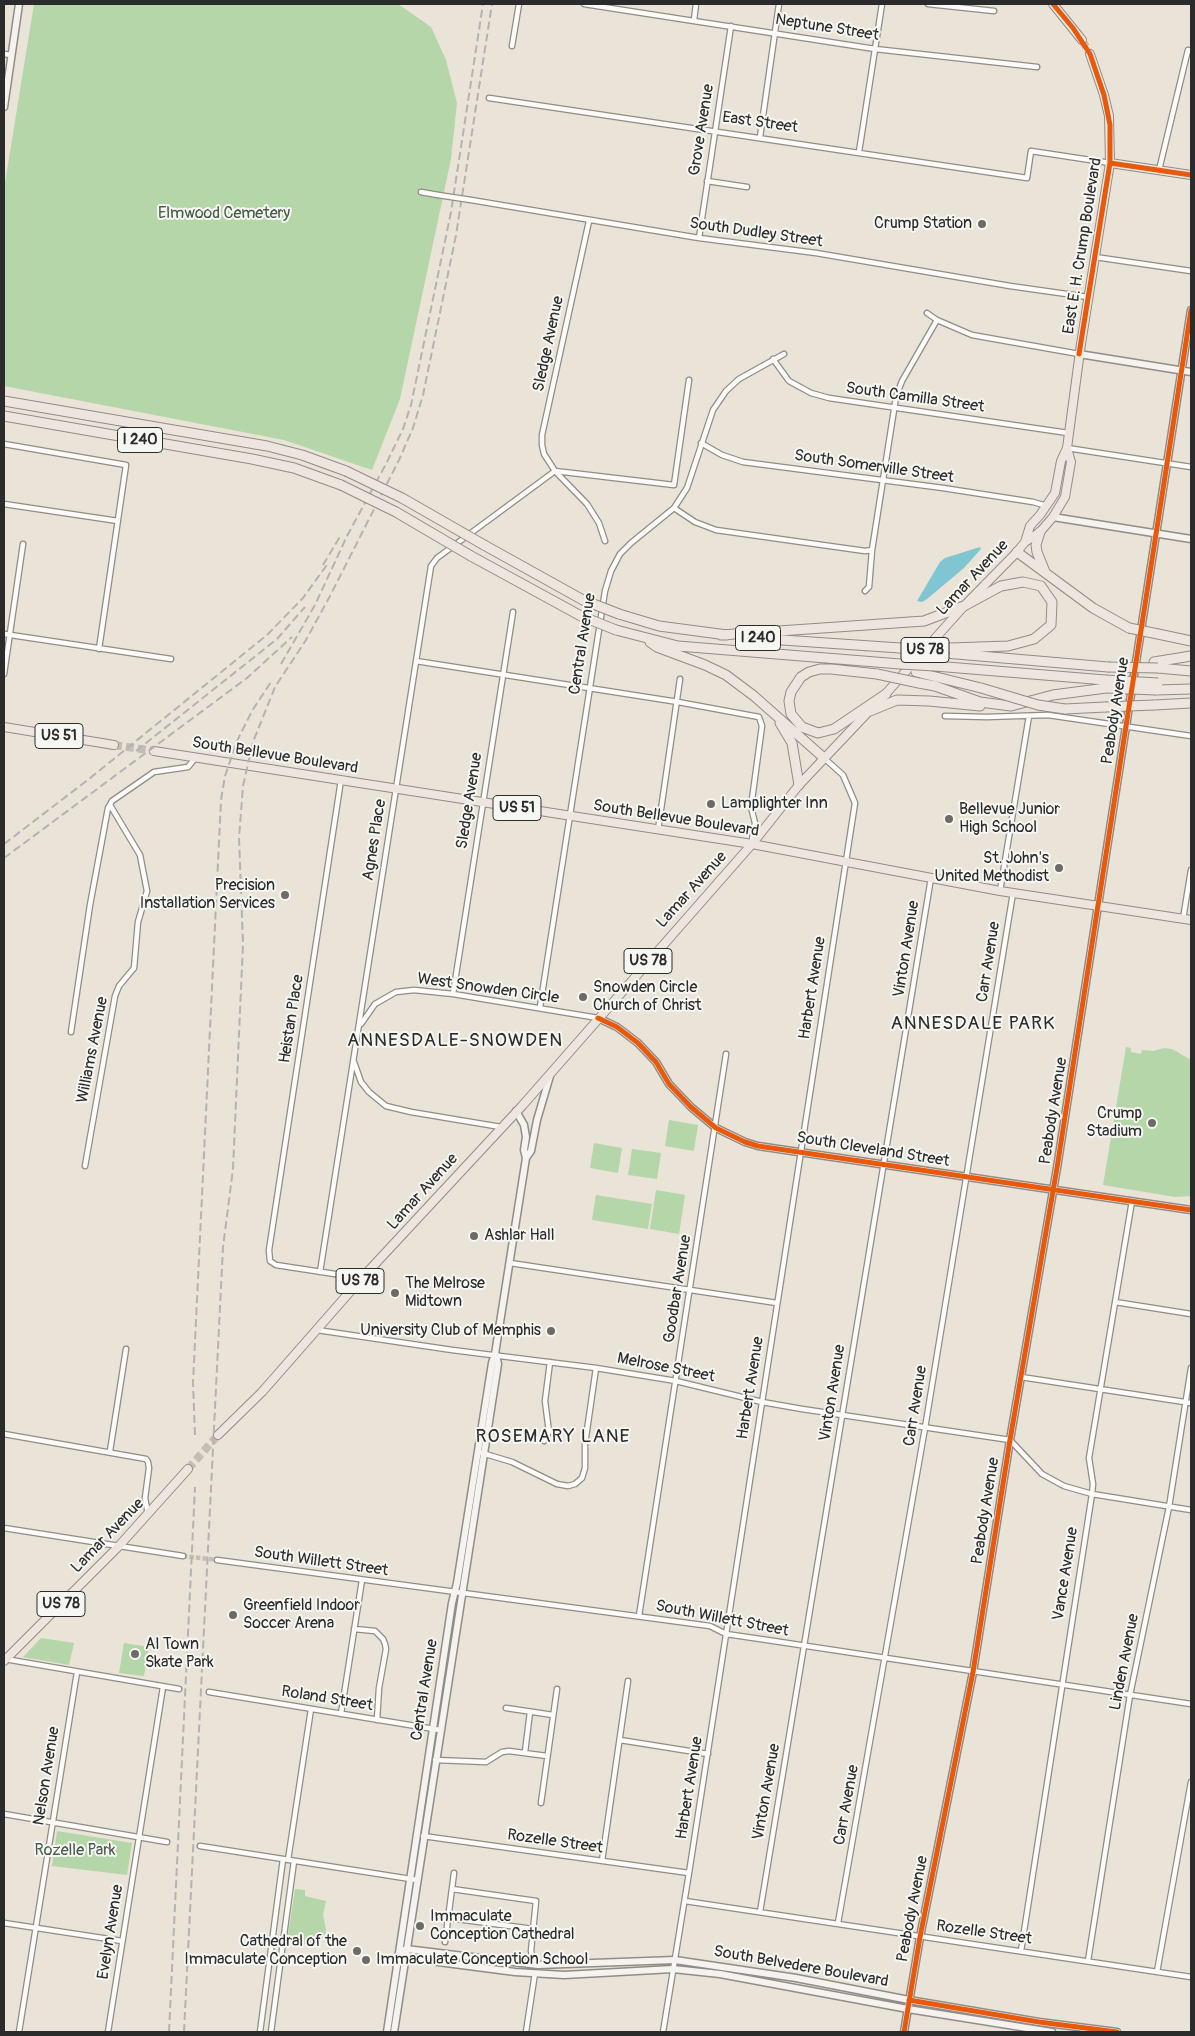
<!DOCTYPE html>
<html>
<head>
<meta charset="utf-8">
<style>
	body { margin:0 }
	#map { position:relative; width:1195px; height:2036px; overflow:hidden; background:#eae3d7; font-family:Pangolin,sans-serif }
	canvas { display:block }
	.frame { position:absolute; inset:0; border:5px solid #2b2b2b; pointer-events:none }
</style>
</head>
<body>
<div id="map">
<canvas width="1195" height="2036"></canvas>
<div class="frame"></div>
</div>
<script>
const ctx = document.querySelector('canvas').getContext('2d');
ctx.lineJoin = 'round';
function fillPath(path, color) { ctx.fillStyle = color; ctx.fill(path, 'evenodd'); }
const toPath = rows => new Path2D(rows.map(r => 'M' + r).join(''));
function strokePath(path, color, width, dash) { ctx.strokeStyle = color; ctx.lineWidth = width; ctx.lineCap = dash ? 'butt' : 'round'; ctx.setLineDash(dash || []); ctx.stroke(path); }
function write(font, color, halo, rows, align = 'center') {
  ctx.font = font + ' Pangolin,sans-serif'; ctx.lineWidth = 4; ctx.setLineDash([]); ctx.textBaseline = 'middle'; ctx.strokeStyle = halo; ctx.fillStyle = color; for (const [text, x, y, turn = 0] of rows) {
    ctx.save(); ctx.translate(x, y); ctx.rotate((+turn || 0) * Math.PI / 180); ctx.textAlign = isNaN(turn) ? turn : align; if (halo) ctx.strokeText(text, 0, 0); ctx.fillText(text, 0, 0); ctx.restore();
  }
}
const green = toPath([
	[34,4,398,4,431,27,446,60,457,103,451,159,400,399,372,470,284,440,4,386,4,189],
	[1126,1047,1131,1048,1131,1052,1141,1054,1142,1050,1153,1051,1164,1048,1172,1049,1191,1060,1191,1196,1175,1197,1103,1185],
	[669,1120,698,1125,694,1151,665,1146],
	[594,1143,622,1148,618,1173,590,1168],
	[632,1149,661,1153,657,1179,628,1175],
	[656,1190,685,1195,679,1234,650,1229],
	[596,1195,652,1204,648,1229,592,1220],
	[41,1638,74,1643,69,1665,23,1657],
	[124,1643,149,1647,144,1676,119,1673],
	[57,1831,132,1843,127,1875,52,1866],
	[295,1889,305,1890,305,1896,326,1901,323,1915,326,1929,325,1936,314,1945,287,1942]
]);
const water = toPath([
	[980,547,981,549,964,568,927,599,922,602,917,601,940,562,945,558]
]);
const streetTunnel = toPath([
	[183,1556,217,1560]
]);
const primaryTunnel = toPath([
	[1082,40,1090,54],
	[114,745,154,751],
	[188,1469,218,1435]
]);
const street = toPath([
	[584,4,875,49,1037,67],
	[928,4,994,11],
	[694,20,696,4],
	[512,46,519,4],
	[4,54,12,55],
	[489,98,1027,178,1031,151,1110,163],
	[760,137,779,4],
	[859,152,882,4],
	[1159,170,1188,50,1191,51],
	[707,181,747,187],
	[421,192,438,195],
	[471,200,699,238,816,253,1010,286,1088,297],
	[589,221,542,435,542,445,544,454,555,471,587,504,599,523,605,541],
	[699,238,731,26],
	[1095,257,1191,271],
	[927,313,937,320,972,335,1079,354],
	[773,359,789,381,811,393,829,398,1068,433],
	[701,443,722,455,743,462,943,488,1033,502,1047,506],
	[4,444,126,465,99,649],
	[1067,448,1191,467],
	[555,471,674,485,689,380],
	[4,504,118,521],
	[674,508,695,522,716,530,865,551,872,550],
	[865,591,869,587,872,550,896,397,902,381,937,320],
	[4,634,171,659],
	[416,661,678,702,759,717,762,726,751,807,755,823,752,840],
	[4,674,23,544],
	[945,716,987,717,1048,715,1191,736],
	[341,780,269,1250,270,1261,276,1265,361,1278],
	[658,830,680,679],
	[1000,891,1029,716],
	[1183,919,1191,870],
	[453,994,513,612],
	[540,1007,605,591,611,571,620,554,631,543,674,508,687,488,713,410,726,391,739,379,784,354],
	[361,1024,375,1004,396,992,414,990,453,994,598,1018],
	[71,1032,90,905,108,808,112,801,154,772,188,767,196,757],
	[354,1062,361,1082,369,1092,386,1106,411,1112,501,1127],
	[85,1166,115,996,119,986,134,968,138,922,147,891,140,855,110,805],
	[510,1263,777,1303],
	[320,1272,431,566,437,558,555,471],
	[1115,1302,1191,1314],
	[317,1330,452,1350,596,1368,676,1381,762,1402,802,1409,1010,1440,1042,1474,1064,1486,1092,1494,1191,1510],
	[1021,1377,1191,1403],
	[4,1434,146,1459,148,1462,149,1468,145,1498,148,1514],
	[544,1441,549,1432,545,1401,550,1362],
	[110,1451,126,1349],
	[482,1453,512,1462,557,1484,568,1486,575,1484,582,1478,585,1468,585,1444,596,1368],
	[4,1528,183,1556],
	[217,1560,710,1626,726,1634,767,1640,1191,1704],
	[639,1616,726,1054],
	[354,1629,375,1631,383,1639,385,1644,386,1649,379,1688,377,1720],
	[5,1659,179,1689],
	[209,1692,440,1730],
	[506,1708,553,1715],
	[341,1714,362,1580],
	[620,1740,708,1754],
	[525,1752,530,1712],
	[435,1760,486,1762,502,1752,509,1751,547,1756],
	[541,1803,557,1689],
	[4,1814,167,1842],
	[423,1836,689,1873],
	[200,1846,417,1880],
	[288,1860,311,1709],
	[602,1861,628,1681],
	[452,1889,536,1901,531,1951,534,1964],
	[685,1901,1191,1977],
	[760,1912,931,878],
	[449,1918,533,1929],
	[4,1923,122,1941],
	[838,1923,925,1428,1013,893],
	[445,1942,454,1873],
	[1021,1951,1092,1494,1093,1484,1089,1458,1132,1201],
	[1088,1961,1130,1695,1169,1507,1191,1368],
	[1157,1972,1191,1782],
	[19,2032,77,1672],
	[108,2032,163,1687],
	[260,2032,283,1859],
	[271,2032,294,1861],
	[526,2032,535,1973],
	[663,2032,689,1873,855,803,843,775,824,758]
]);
const secondary = toPath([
	[4,107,19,4],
	[1079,354,1191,372],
	[1053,517,1191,539],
	[598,1018,617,1027,638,1043,656,1062,669,1084,691,1107,716,1128,745,1142,758,1146,1191,1210],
	[526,1158,531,1151,537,1120,550,1076],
	[399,1953,406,1949,538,1965,675,1960,796,1978,909,2000,1039,2022,1117,2032],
	[402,1955,438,1962,515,1972,564,1975,673,1969,720,1974,908,2009,1052,2032],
	[387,2032,452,1603,457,1583,492,1363,495,1354,526,1158,524,1150,526,1137,524,1125,516,1111],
	[394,2032,498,1364,496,1355],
	[904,2032,920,1937,973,1672,1010,1440,1057,1168,1191,310]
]);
const primary = toPath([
	[1053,4,1082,40],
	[1110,163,1191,175],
	[1025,542,1040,532,1053,517,1065,497,1071,462,1067,448],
	[882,698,964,606,1017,552,1025,542,1030,526,1040,515,1055,493,1061,461,1067,448,1081,344,1110,163,1109,116,1104,95,1090,54],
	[4,727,114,745],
	[154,751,752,844,1000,891,1191,920],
	[218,1435,262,1392,362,1278,522,1106,752,844,799,785,872,708],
	[4,1661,118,1547,188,1469]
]);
const highway = toPath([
	[4,401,267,446,302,455,346,471],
	[4,416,252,459,294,468,341,485],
	[1040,532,1036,545,1037,552,1045,572],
	[484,545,583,600],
	[1017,552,1093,608,1129,628],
	[471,556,581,616],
	[619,614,659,626,727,635],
	[616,630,678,646,900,664],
	[1158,634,1191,641],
	[721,635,924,621,964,606,1001,586,1023,582,1041,586,1052,602,1051,625,1034,639,1008,646,950,648],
	[753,638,900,648],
	[650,642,657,647,705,665,726,675,754,696,824,758],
	[945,653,1108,667],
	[1154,662,1191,656],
	[935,666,1105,680],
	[1158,668,1191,671],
	[916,672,981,688],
	[877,674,831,669,820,669,809,672,801,677,791,692,789,701,791,714,802,727,818,733,834,729,886,694],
	[919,683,935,686,980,702,1011,706,1053,695,1106,688],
	[1156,690,1191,689],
	[1154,705,1191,703],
	[1065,709,1105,707],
	[870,711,897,700,929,701,980,706],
	[780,723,792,743,799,785]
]);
const rail = toPath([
	[323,565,341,535],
	[281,664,315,605,347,536,386,464,403,429,411,405,451,212,483,4],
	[136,751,277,639,305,607],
	[4,844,89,779,267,635,303,598,329,562],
	[4,858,247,678,292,637],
	[195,1435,193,1383,221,800,225,776,237,741,252,711,271,682],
	[169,2032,195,1487],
	[184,2032,223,1247,233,1169,243,944,239,838,243,786,253,742,275,687,306,640,330,596,399,460,413,428,423,395,456,235,492,4]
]);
const streetBridge = toPath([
	[438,195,471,200]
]);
const highwayBridge = toPath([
	[346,471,402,498,484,545],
	[341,485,396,512,471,556],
	[583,600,619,614],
	[581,616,616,630],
	[1129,628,1158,634],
	[900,648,950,648],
	[900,664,935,666],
	[1108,667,1158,668],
	[877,674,919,683],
	[1105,680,1158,683],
	[981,688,1038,705,1065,709],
	[1106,688,1156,690],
	[1105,707,1154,705]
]);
const cycleway = toPath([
	[1053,4,1073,28,1090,54,1104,95,1110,125,1110,163,1079,354],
	[1110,163,1191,175],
	[598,1018,617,1027,638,1043,656,1062,669,1084,691,1107,716,1128,745,1142,758,1146,1191,1210],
	[909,2000,1039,2022,1117,2032],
	[904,2032,920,1937,973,1672,1010,1440,1057,1168,1191,310]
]);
const markers = [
	[982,224,5,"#6e6b67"],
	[711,804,5,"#6e6b67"],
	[949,819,5,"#6e6b67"],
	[1059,868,5,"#6e6b67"],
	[285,895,5,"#6e6b67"],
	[583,997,5,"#6e6b67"],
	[1152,1123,5,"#6e6b67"],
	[474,1236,5,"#6e6b67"],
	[395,1293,5,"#6e6b67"],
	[551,1331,5,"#6e6b67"],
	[233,1615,5,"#6e6b67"],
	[135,1654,5,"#6e6b67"],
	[420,1926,5,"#6e6b67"],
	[357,1951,5,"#6e6b67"],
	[366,1960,5,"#6e6b67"]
];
const shields = [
	[140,440,45],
	[758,638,45],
	[925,650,48],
	[59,736,48],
	[517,808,48],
	[648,961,48],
	[360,1281,48],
	[61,1604,48]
];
const shieldNames = [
	["I 240",140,440],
	["I 240",758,638],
	["US 78",925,650],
	["US 51",59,736],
	["US 51",517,808],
	["US 78",648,961],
	["US 78",360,1281],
	["US 78",61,1604]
];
const streetNames = [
	["Neptune Street",827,28,9],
	["East Street",760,123,8],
	["Grove Avenue",702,130,-81],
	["South Dudley Street",756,233,8],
	["East E. H. Crump Boulevard",1083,246,-81],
	["Sledge Avenue",549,344,-78],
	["South Camilla Street",915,398,8],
	["South Somerville Street",874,467,8],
	["Lamar Avenue",973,578,-47],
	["Central Avenue",583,644,-81],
	["Peabody Avenue",1116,711,-81],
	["South Bellevue Boulevard",275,756,9],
	["Sledge Avenue",470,801,-81],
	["South Bellevue Boulevard",676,819,9],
	["Agnes Place",375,840,-81],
	["Lamar Avenue",692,890,-48],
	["Vinton Avenue",907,949,-81],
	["Carr Avenue",989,962,-81],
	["Harbert Avenue",813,988,-81],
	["West Snowden Circle",488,989,8],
	["Heistan Place",292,1019,-81],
	["Williams Avenue",93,1050,-79],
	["Peabody Avenue",1054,1111,-81],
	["South Cleveland Street",873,1150,9],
	["Lamar Avenue",423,1192,-48],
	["Goodbar Avenue",678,1289,-81],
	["Melrose Street",666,1368,11],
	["Harbert Avenue",751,1388,-81],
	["Vinton Avenue",833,1393,-81],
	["Carr Avenue",916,1406,-81],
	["Peabody Avenue",986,1511,-81],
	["Lamar Avenue",108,1536,-46],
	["South Willett Street",321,1562,8],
	["Vance Avenue",1066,1574,-81],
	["South Willett Street",722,1619,11],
	["Linden Avenue",1125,1662,-79],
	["Central Avenue",425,1690,-81],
	["Roland Street",327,1699,9],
	["Nelson Avenue",47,1776,-81],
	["Harbert Avenue",690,1788,-81],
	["Vinton Avenue",767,1792,-80],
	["Carr Avenue",847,1805,-80],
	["Rozelle Street",555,1842,8],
	["Peabody Avenue",913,1909,-79],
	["Evelyn Avenue",111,1932,-81],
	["Rozelle Street",984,1933,8],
	["South Belvedere Boulevard",801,1967,10]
];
const parkNames = [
	["Elmwood Cemetery",224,214],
	["Rozelle Park",75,1851]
];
const poiNames = [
	["Crump Station",972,224,"right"],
	["Lamplighter Inn",721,804],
	["Bellevue Junior",959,810],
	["High School",959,828],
	["St. John's",1049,859,"right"],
	["United Methodist",1049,877,"right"],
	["Precision",275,886,"right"],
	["Installation Services",275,904,"right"],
	["Snowden Circle",593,988],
	["Church of Christ",593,1006],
	["Crump",1142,1114,"right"],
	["Stadium",1142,1132,"right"],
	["Ashlar Hall",484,1236],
	["The Melrose",405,1284],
	["Midtown",405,1302],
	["University Club of Memphis",541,1331,"right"],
	["Greenfield Indoor",243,1606],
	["Soccer Arena",243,1624],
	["Al Town",145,1645],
	["Skate Park",145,1663],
	["Immaculate",430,1917],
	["Conception Cathedral",430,1935],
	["Cathedral of the",347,1942,"right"],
	["Immaculate Conception",347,1960,"right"],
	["Immaculate Conception School",376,1960]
];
const quarterNames = [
	["ANNESDALE PARK",973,1024],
	["ANNESDALE-SNOWDEN",455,1041],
	["ROSEMARY LANE",553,1437]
];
fillPath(green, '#b5d6a9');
fillPath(water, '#80c6d2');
strokePath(streetTunnel, '#c4beb5', 4.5, [4.5, 2]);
strokePath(primaryTunnel, '#c4beb5', 8, [8, 4]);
strokePath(street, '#908d87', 7);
strokePath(secondary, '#908d87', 9);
strokePath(primary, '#908d87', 10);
strokePath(highway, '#908d87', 11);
strokePath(street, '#fcfbf9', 4.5);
strokePath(secondary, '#f6f2ef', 6);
strokePath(primary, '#eee6de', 8);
strokePath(highway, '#eee6de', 9);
strokePath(rail, '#b4b3b1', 2, [8, 4]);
strokePath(streetBridge, '#908d87', 7, []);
strokePath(highwayBridge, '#908d87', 11, []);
strokePath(streetBridge, '#fcfbf9', 4.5);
strokePath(highwayBridge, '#eee6de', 9);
strokePath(cycleway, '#e8590c', 5);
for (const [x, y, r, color] of markers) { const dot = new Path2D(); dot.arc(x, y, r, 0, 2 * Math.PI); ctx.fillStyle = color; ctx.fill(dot); strokePath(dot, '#f6f6f2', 2); }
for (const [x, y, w] of shields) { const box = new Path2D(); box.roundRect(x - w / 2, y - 12.5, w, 25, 4); ctx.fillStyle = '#f6f6f2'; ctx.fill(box); strokePath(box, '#2b2b2b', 1); }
write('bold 15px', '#2b2b2b', null, shieldNames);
write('16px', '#2b2b2b', '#f6f6f2', streetNames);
write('16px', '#475b46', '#f6f6f2', parkNames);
write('16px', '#2b2b2b', '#f6f6f2', poiNames, 'left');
ctx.letterSpacing = '1px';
write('19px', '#2b2b2b', '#f6f6f2', quarterNames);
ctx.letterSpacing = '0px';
</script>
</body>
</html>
